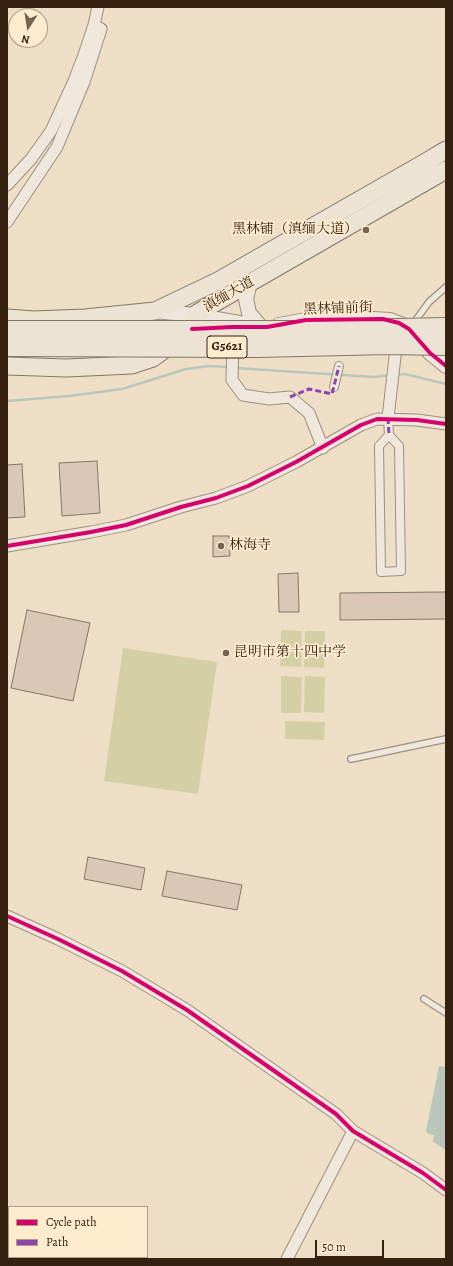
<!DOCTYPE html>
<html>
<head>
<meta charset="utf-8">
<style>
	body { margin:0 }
	#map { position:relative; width:453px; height:1266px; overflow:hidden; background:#eedec6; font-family:Alegreya,serif }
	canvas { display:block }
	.frame { position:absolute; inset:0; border:8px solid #362010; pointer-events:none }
	.legend { position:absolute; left:8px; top:1206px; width:140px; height:52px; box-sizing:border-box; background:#ffeccf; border:1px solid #af9a83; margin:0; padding:5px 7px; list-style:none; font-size:12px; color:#362010 }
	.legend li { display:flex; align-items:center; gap:8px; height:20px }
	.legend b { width:20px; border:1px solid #af9a83 }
	.north { position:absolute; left:8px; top:8px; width:40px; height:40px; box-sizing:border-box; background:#ffeccf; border:1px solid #af9a83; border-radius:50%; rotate:192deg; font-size:11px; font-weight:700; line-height:16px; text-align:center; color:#362010 }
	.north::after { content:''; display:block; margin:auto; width:14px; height:18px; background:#766250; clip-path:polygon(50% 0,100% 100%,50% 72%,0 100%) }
	.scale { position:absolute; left:315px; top:1240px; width:69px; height:18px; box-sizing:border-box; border:2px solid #362010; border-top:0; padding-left:5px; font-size:12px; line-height:14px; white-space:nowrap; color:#362010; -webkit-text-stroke:3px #ffeccf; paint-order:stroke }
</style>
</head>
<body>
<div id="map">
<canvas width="453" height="1266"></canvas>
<div class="frame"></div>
<ul class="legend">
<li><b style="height:5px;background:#d6006c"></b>Cycle path</li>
<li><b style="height:5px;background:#8e44ad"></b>Path</li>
</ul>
<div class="north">N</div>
<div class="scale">50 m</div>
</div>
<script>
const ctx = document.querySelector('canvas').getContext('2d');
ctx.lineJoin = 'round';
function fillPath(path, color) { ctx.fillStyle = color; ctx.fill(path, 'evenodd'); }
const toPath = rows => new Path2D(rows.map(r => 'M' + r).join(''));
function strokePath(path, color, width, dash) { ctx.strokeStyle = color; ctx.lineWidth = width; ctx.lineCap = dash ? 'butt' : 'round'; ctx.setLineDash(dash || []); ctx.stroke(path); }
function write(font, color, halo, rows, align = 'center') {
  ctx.font = font + ' Alegreya,"Noto Serif SC",serif'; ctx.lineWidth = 3.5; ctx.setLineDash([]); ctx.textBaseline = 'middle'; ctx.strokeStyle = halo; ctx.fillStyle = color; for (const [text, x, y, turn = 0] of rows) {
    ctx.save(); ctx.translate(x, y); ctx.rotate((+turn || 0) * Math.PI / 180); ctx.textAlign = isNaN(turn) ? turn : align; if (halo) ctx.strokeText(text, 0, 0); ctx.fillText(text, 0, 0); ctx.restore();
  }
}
const green = toPath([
	[281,630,302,631,301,667,280,666],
	[305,631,325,631,324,668,304,667],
	[123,648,217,662,198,794,104,781],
	[281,676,302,677,301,713,281,713],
	[305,676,325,677,324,713,304,712],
	[285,721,325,722,324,740,285,739]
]);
const water = toPath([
	[439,1066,446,1067,446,1150,433,1142,434,1135,428,1134,426,1131]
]);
const stream = toPath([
	[236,368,374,377,391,375],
	[396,375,405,374,446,384],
	[8,401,69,396,122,389,186,369,209,366,229,367]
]);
const building = toPath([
	[97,461,100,513,62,516,59,463,97,461],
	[22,464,25,517,7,518,7,465,22,464],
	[213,536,229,536,230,556,213,557,213,536],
	[298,573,299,612,279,612,278,574,298,573],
	[446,592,446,619,340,620,340,593,446,592],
	[27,610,90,623,73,701,11,688,27,610],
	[88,857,145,868,141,890,84,879,88,857],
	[167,871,242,885,237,910,162,896,167,871]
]);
const service = toPath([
	[413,324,429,302,446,287],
	[351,759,446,739],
	[424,999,446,1013]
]);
const pedestrian = toPath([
	[334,387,339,366],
	[388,418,389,435],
	[389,435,399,446,401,571,381,572,379,446,389,435]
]);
const minor = toPath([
	[7,185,31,159,51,131,74,81,84,55,94,25,98,7],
	[7,222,57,147,84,82,101,29,94,25],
	[233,343,232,380,243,395,269,399,290,397,309,413,323,448],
	[388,418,397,339],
	[7,546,91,532,126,525,181,507,216,498,248,486,296,462,361,425,377,419,417,420,446,424],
	[7,916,58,939,122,971,187,1010,336,1114,353,1131,423,1173,446,1190],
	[287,1259,353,1131]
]);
const tertiary = toPath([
	[250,282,246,299,249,313,261,327],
	[155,311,194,315,245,324],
	[279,325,306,320,373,319,390,320,403,325],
	[419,340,430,353,446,366]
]);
const primary = toPath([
	[7,318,34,320,85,318,155,311,218,281,426,162,446,150],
	[7,366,66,368,132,365,153,358,192,329,194,315,446,170]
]);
const motorwayBridge = toPath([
	[7,331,302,331,446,328],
	[7,346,257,347,389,344,446,345]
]);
const quiet = toPath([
	[290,397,309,389,332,394,339,366],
	[388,418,389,435]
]);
const cycleway = toPath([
	[192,329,233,327,267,327,306,320,383,319,399,323,409,329,430,353,446,366],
	[7,546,91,532,126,525,181,507,216,498,248,486,296,462,361,425,377,419,417,420,446,424],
	[7,916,58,939,122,971,187,1010,336,1114,353,1131,423,1173,446,1190]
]);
const markers = [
	[366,230,4,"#766250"],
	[221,546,4,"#766250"],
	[226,653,4,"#766250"]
];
const shields = [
	[227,347,40]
];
const shieldNames = [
	["G5621",227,347]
];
const poiNames = [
	["黑林铺（滇缅大道）",358,230,"right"],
	["林海寺",229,546],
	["昆明市第十四中学",234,653]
];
const streetNames = [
	["滇缅大道",229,295,-30],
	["黑林铺前街",338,309,-2]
];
fillPath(green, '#d5cfa6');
fillPath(water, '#bac6bc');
strokePath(stream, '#bac6bc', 2.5);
fillPath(building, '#dac7b5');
strokePath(building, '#827768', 1);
strokePath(service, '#9c9081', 8);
strokePath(pedestrian, '#9c9081', 10);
strokePath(minor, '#9c9081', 13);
strokePath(tertiary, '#9c9081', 16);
strokePath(primary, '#827768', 19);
strokePath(service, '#efe7db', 5.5);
strokePath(pedestrian, '#efe7db', 8);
strokePath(minor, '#efe7db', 11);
strokePath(tertiary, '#efe7db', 14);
strokePath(primary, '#ece3d5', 17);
strokePath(motorwayBridge, '#827768', 22, []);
strokePath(motorwayBridge, '#ece3d5', 20);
strokePath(quiet, '#8e44ad', 3, [6, 3]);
strokePath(cycleway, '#d6006c', 4);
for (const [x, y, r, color] of markers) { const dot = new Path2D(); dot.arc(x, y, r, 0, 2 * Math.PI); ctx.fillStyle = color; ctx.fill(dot); strokePath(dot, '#ffeccf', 1.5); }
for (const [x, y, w] of shields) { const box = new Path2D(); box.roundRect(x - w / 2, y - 11, w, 22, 3); ctx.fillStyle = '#ffeccf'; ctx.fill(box); strokePath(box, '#362010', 1); }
write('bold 13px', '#362010', null, shieldNames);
write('14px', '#362010', '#ffeccf', poiNames, 'left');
write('14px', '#362010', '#ffeccf', streetNames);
</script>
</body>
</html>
